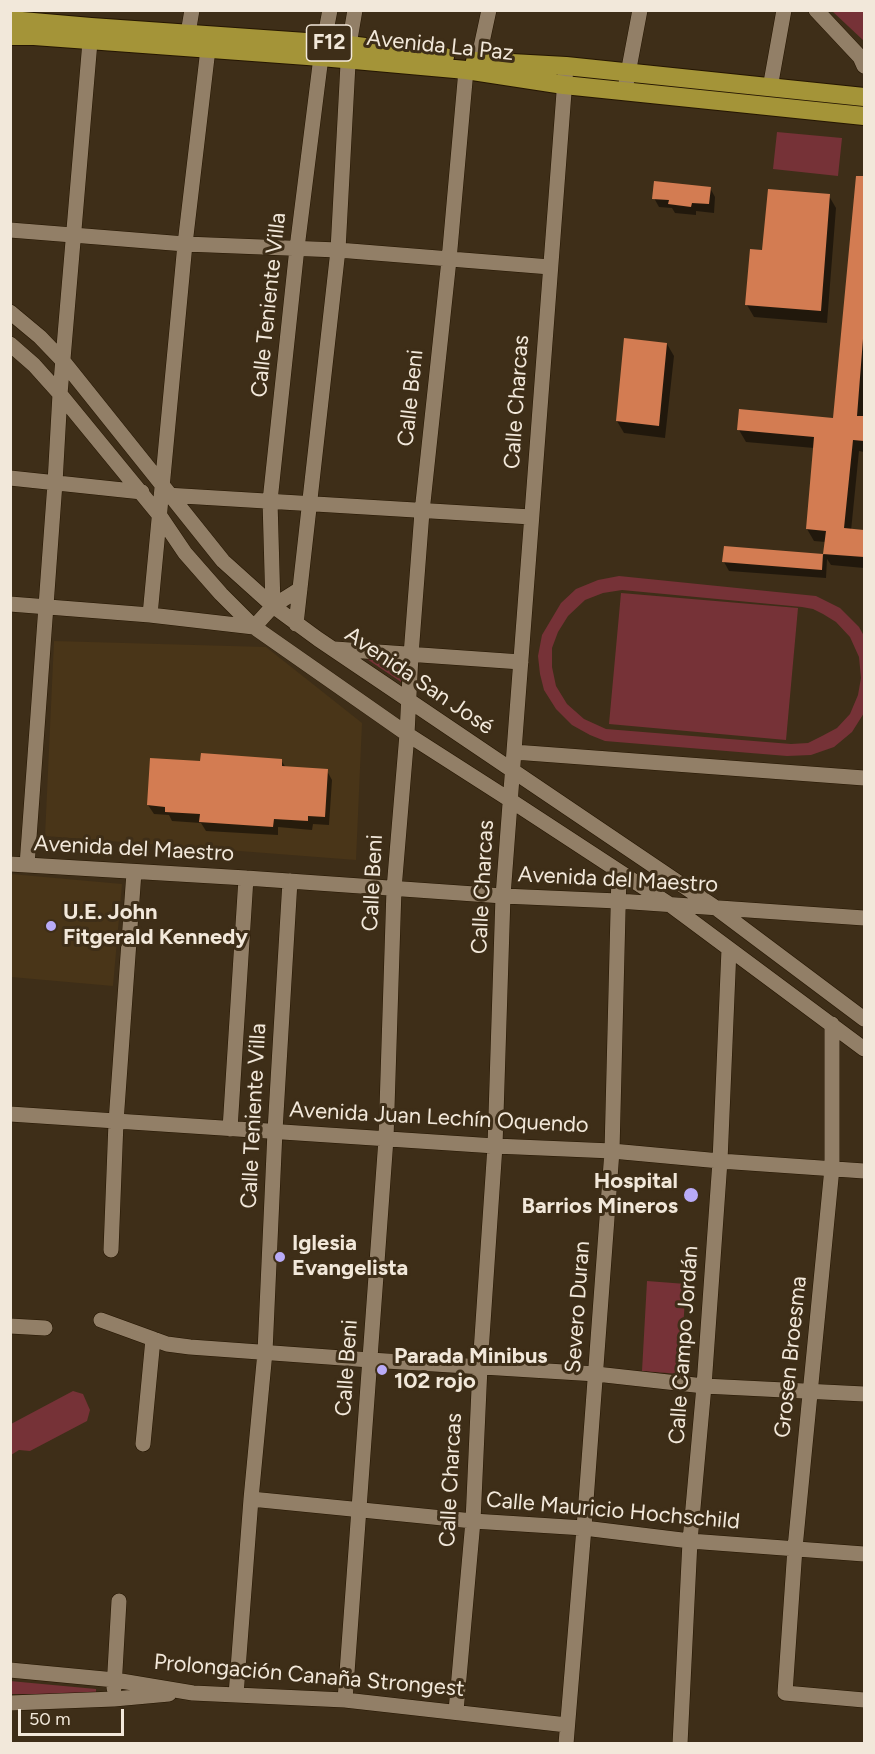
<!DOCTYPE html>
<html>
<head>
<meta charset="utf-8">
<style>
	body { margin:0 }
	#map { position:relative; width:875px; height:1754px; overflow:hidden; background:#3e2e18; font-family:Figtree,sans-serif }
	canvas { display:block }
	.frame { position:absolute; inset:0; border:12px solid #f2e8da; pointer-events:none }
	.scale { position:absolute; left:18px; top:1709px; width:106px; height:27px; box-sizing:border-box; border:3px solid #f2e8da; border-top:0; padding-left:8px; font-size:18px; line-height:21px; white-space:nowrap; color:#f2e8da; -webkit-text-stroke:4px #3e2e18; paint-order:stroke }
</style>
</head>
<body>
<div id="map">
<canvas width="875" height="1754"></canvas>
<div class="frame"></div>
<div class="scale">50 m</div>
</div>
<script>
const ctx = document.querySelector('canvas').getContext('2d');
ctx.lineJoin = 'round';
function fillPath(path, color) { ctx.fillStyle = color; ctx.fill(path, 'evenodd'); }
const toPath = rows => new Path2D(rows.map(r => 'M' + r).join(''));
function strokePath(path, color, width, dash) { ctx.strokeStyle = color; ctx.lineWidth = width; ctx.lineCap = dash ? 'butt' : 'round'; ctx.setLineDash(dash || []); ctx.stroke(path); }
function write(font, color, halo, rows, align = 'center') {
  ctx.font = font + ' Figtree,sans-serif'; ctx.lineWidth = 6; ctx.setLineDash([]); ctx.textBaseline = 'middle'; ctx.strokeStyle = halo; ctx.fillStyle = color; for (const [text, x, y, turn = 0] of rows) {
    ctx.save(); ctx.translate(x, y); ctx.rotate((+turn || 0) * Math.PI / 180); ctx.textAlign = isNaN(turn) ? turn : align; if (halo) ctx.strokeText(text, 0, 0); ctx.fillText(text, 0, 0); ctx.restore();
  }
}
const built = toPath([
	[54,641,266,647,362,723,356,860,45,836],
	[11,874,122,884,113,986,11,977]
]);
const green = toPath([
	[832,11,864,11,864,41],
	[777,132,842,138,838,176,773,169],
	[619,576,816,596,840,608,859,627,864,636,864,713,852,732,834,747,811,755,787,756,605,741,590,735,572,725,556,709,544,690,540,674,538,656,542,635,561,603,576,589,598,580],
	[622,590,802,607,813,609,823,614,836,622,850,637,859,657,861,678,858,695,850,714,837,728,822,736,808,743,791,744,606,729,584,719,567,704,556,686,552,667,552,648,558,632,568,616,585,600,603,593],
	[621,593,798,608,786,740,609,724],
	[364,657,402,662,401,682],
	[647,1281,686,1284,680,1374,642,1371],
	[73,1391,83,1394,90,1410,87,1421,30,1451,19,1450,11,1455,11,1424],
	[10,1681,96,1689,96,1694,11,1694]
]);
const shadow = toPath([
	[710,188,715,197,714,213,696,211,696,215,675,213,672,208,659,207,654,198],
	[829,196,836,208,827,323,754,317,747,305],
	[856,198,864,199,864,452,859,451,851,531,864,532,864,568,831,565,827,559,826,578,729,571,724,562,725,548,824,555,826,542,814,541,807,529,814,448,746,442,739,430,835,420],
	[667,344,674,356,665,438,624,433,617,421],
	[281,760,286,768,327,771,332,780,329,825,313,824,312,830,278,827,278,835,206,831,201,823,172,821,169,815,154,814,148,805,202,763]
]);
const building = toPath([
	[856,176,864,176,864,326,857,416,864,416,864,441,853,440,844,528,864,530,864,557,823,554,826,531,806,529,814,437,737,430,739,409,833,418],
	[654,181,711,187,709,204,692,203,691,207,668,204,669,200,652,199],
	[768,189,830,194,821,311,745,305,750,249,762,250],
	[624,338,667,343,659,426,616,421],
	[724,546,823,554,822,570,722,562],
	[201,753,282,759,282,766,328,769,325,817,308,816,308,821,274,819,273,827,199,822,200,814,165,812,165,807,147,805,150,758,200,761]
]);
const minor = toPath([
	[816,10,860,57,864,66],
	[186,45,192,10],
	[478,61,489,10],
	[626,84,640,10],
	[770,88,784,10],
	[10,230,185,244,338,250,550,267],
	[10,312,40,337,63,361,223,561,273,606,318,639,716,908,864,1019],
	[10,344,34,365,60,394,160,516,185,553,221,594,254,627,407,734,510,800,669,904,864,1049],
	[10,478,142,492],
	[166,495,531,517],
	[10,604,150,615,254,627,273,606,300,589],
	[273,606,270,501,297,248,321,57,330,10],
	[150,615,185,244,208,49],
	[296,624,338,250,349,45,355,10],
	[335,649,521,662],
	[514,752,864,778],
	[10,864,246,878,503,896,618,901,864,918],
	[27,865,55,483,60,394,91,30],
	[832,1024,832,1168,795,1548,785,1693,864,1700],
	[10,1114,495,1146,612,1151,720,1161,864,1171],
	[230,1129,246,878],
	[111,1250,116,1122,134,872],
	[101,1320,167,1344,190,1347,370,1360,596,1374,704,1386,864,1394],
	[10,1326,45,1328],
	[143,1444,153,1339],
	[251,1499,473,1521,584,1528,690,1541,864,1554],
	[10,1670,115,1680,193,1693,345,1700,567,1725],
	[114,1688,119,1601],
	[236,1695,251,1499,265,1352,275,1131,290,881],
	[345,1700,386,1139,394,889,407,734,411,655,422,512,449,260,466,70],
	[10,1703,114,1699,169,1694],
	[456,1711,473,1521,480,1367,495,1146,503,896,566,66],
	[566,1744,584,1528,612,1151,619,873],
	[680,1744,690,1541,704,1386,720,1161,729,949]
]);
const major = toPath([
	[10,20,91,27,349,45,445,57],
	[10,36,34,36,321,57,466,70,564,85,864,116],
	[475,61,566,66,864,97]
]);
const markers = [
	[51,926,6,"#b9abf7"],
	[691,1195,8,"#b9abf7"],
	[280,1257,6,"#b9abf7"],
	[382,1370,6,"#b9abf7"]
];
const shields = [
	[329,43,45]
];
const shieldNames = [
	["F12",329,43]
];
const streetNames = [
	["Avenida La Paz",440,46,6],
	["Calle Teniente Villa",269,305,-84],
	["Calle Beni",411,398,-84],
	["Calle Charcas",517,402,-86],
	["Avenida San José",419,681,34],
	["Avenida del Maestro",134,849,3],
	["Avenida del Maestro",618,880,3],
	["Calle Beni",373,883,-87],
	["Calle Charcas",483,887,-87],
	["Calle Teniente Villa",254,1116,-87],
	["Avenida Juan Lechín Oquendo",439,1118,3],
	["Severo Duran",578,1307,-86],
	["Calle Campo Jordán",684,1345,-86],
	["Grosen Broesma",791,1357,-84],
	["Calle Beni",347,1368,-86],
	["Calle Charcas",451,1480,-87],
	["Calle Mauricio Hochschild",613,1511,5],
	["Prolongación Canaña Strongest",309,1676,5]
];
const poiNames = [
	["U.E. John",63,913],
	["Fitgerald Kennedy",63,938],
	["Hospital",678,1182,"right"],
	["Barrios Mineros",678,1207,"right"],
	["Iglesia",292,1244],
	["Evangelista",292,1269],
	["Parada Minibus",394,1357],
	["102 rojo",394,1382]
];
fillPath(built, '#493518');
fillPath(green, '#763237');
fillPath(shadow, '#0007');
fillPath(building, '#d37c52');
strokePath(minor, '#251602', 16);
strokePath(major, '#251602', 20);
strokePath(minor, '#927f67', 15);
strokePath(major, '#a49438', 18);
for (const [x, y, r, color] of markers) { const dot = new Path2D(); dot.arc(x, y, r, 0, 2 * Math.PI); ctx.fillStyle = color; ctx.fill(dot); strokePath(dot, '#3e2e18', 2); }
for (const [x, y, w] of shields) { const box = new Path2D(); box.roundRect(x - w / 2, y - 18, w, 36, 4.5); ctx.fillStyle = '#3e2e18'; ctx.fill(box); strokePath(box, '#f2e8da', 1.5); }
write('bold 21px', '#f2e8da', null, shieldNames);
write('22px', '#f2e8da', '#3e2e18', streetNames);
write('bold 22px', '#f2e8da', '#3e2e18', poiNames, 'left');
</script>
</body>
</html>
